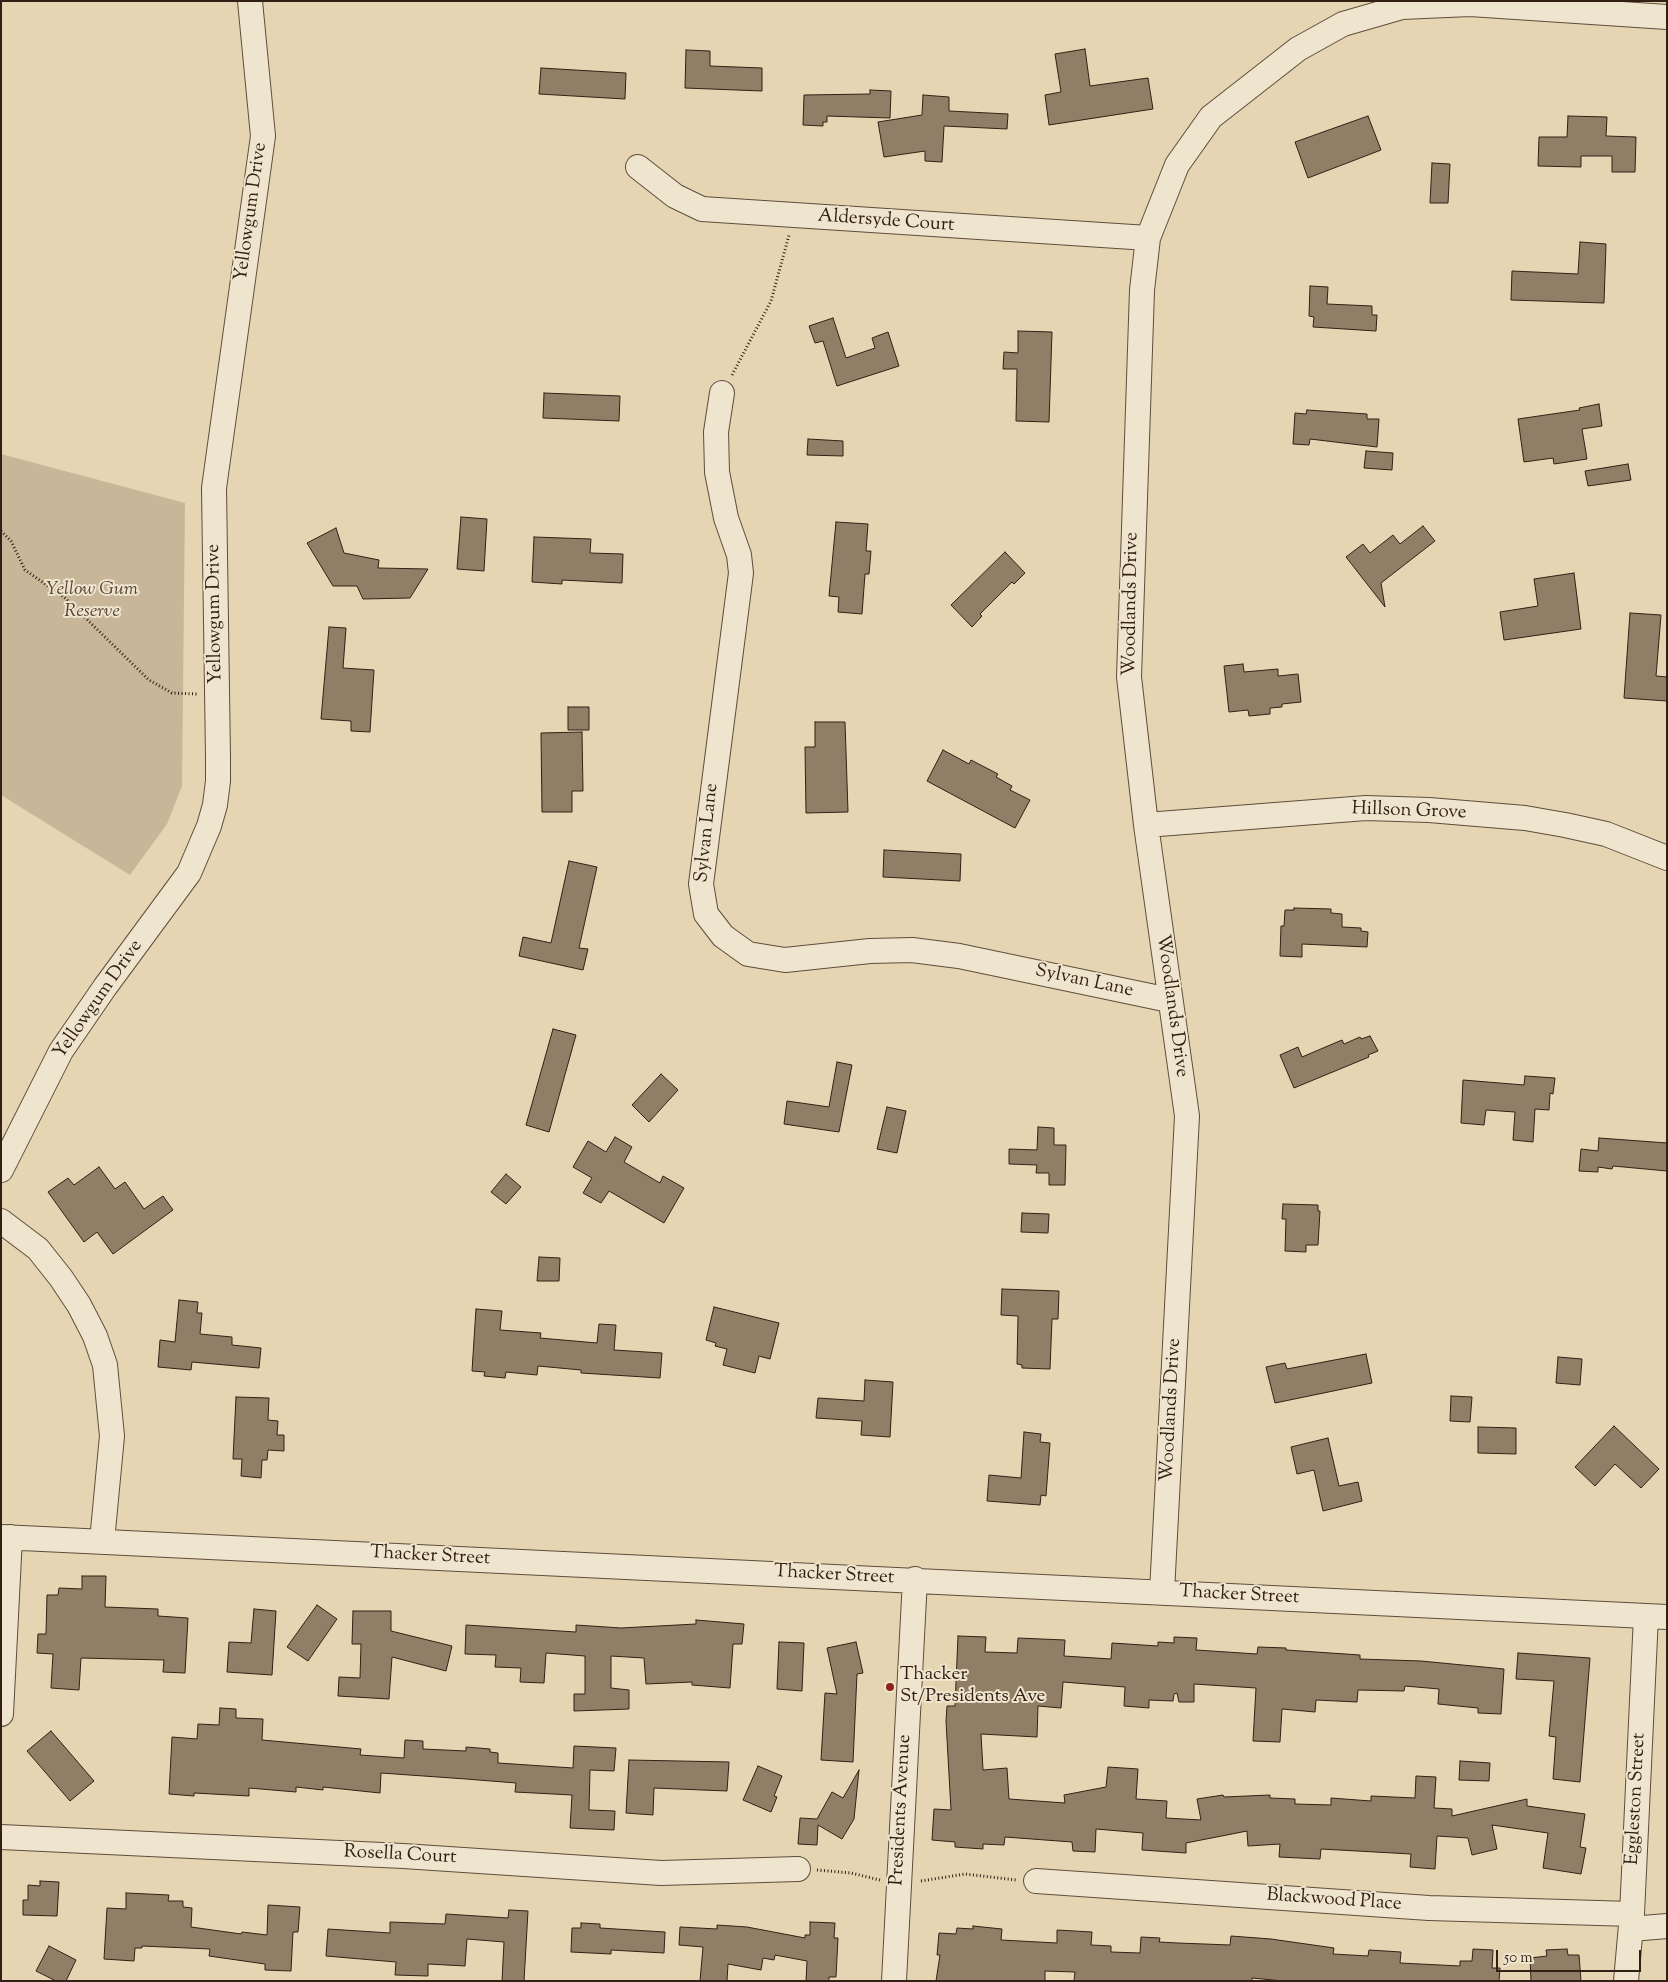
<!DOCTYPE html>
<html>
<head>
<meta charset="utf-8">
<style>
	body { margin:0 }
	#map { position:relative; width:1668px; height:1982px; overflow:hidden; background:#e6d5b2; font-family:"Sorts Mill Goudy",serif }
	canvas { display:block }
	.frame { position:absolute; inset:0; border:2px solid #322015; pointer-events:none }
	.scale { position:absolute; left:1496px; top:1950px; width:145px; height:22px; box-sizing:border-box; border:2px solid #322015; border-top:0; padding-left:6px; font-size:15px; line-height:18px; white-space:nowrap; color:#322015; -webkit-text-stroke:4px #efe4cd; paint-order:stroke }
</style>
</head>
<body>
<div id="map">
<canvas width="1668" height="1982"></canvas>
<div class="frame"></div>
<div class="scale">50 m</div>
</div>
<script>
const ctx = document.querySelector('canvas').getContext('2d');
ctx.lineJoin = 'round';
function fillPath(path, color) { ctx.fillStyle = color; ctx.fill(path, 'evenodd'); }
const toPath = rows => new Path2D(rows.map(r => 'M' + r).join(''));
function strokePath(path, color, width, dash) { ctx.strokeStyle = color; ctx.lineWidth = width; ctx.lineCap = dash ? 'butt' : 'round'; ctx.setLineDash(dash || []); ctx.stroke(path); }
function write(font, color, halo, rows, align = 'center') {
  ctx.font = font + ' "Sorts Mill Goudy",serif'; ctx.lineWidth = 4; ctx.setLineDash([]); ctx.textBaseline = 'middle'; ctx.strokeStyle = halo; ctx.fillStyle = color; for (const [text, x, y, turn = 0] of rows) {
    ctx.save(); ctx.translate(x, y); ctx.rotate((+turn || 0) * Math.PI / 180); ctx.textAlign = isNaN(turn) ? turn : align; if (halo) ctx.strokeText(text, 0, 0); ctx.fillText(text, 0, 0); ctx.restore();
  }
}
const green = toPath([
	[1,454,185,503,182,786,167,824,130,875,1,795]
]);
const building = toPath([
	[1085,49,1090,86,1148,78,1153,109,1049,125,1045,95,1061,92,1055,54,1085,49],
	[686,50,710,51,710,66,762,68,762,91,685,88,686,50],
	[541,68,626,73,625,99,539,94,541,68],
	[870,90,891,91,890,118,827,116,827,122,823,122,823,126,803,125,804,95,870,94,870,90],
	[923,95,949,97,949,111,1008,114,1007,129,944,126,942,162,925,161,925,151,884,157,878,122,922,115,923,95],
	[1368,116,1381,150,1308,178,1295,142,1368,116],
	[1568,116,1607,117,1606,136,1636,137,1635,172,1612,172,1612,156,1581,156,1581,167,1538,166,1539,137,1567,137,1568,116],
	[1432,163,1450,164,1448,203,1430,203,1432,163],
	[1580,242,1606,244,1604,303,1511,300,1512,271,1578,274,1580,242],
	[1310,286,1328,287,1327,304,1372,306,1372,315,1377,315,1376,331,1313,327,1314,317,1309,316,1310,286],
	[833,318,846,358,875,348,872,338,888,332,899,366,837,386,823,341,815,343,809,326,833,318],
	[1018,331,1052,332,1049,422,1016,421,1017,369,1003,369,1004,352,1018,353,1018,331],
	[544,393,620,396,619,421,543,418,544,393],
	[1599,404,1602,426,1582,429,1587,459,1554,464,1553,458,1524,462,1518,419,1580,410,1579,408,1599,404],
	[1307,410,1367,414,1367,419,1379,419,1377,447,1310,439,1309,445,1293,444,1295,413,1306,414,1307,410],
	[808,439,843,441,843,456,807,455,808,439],
	[1366,451,1393,453,1392,470,1364,468,1366,451],
	[1628,464,1631,480,1588,486,1585,471,1628,464],
	[461,517,487,519,484,571,457,569,461,517],
	[836,522,868,524,866,551,871,551,869,574,865,574,862,614,838,612,839,597,829,596,836,522],
	[1423,526,1435,541,1381,583,1385,607,1346,557,1363,544,1370,553,1393,535,1400,544,1423,526],
	[336,528,344,553,379,560,378,568,428,569,410,598,363,599,357,586,333,586,307,543,336,528],
	[534,537,591,539,590,553,623,554,622,583,562,580,562,584,532,582,534,537],
	[1005,552,1025,573,1014,584,1012,582,980,614,982,616,972,627,951,605,1005,552],
	[1574,573,1581,629,1504,640,1500,612,1538,606,1534,579,1574,573],
	[1630,613,1661,615,1656,676,1667,677,1667,701,1624,698,1630,613],
	[329,627,346,628,343,668,374,670,370,732,351,731,351,721,321,719,329,627],
	[1243,664,1244,672,1278,669,1278,676,1298,674,1301,702,1282,704,1282,707,1270,708,1270,714,1249,716,1248,710,1229,712,1224,666,1243,664],
	[568,707,589,707,589,730,568,730,568,707],
	[815,722,845,722,848,812,806,813,805,747,815,747,815,722],
	[582,732,583,791,572,791,572,812,542,812,541,733,582,732],
	[943,750,969,764,971,760,998,774,996,777,1012,786,1010,790,1030,800,1015,828,927,781,943,750],
	[884,850,961,854,960,881,883,877,884,850],
	[569,861,597,867,579,948,588,949,583,970,519,956,523,937,551,943,569,861],
	[1294,908,1331,909,1331,913,1342,914,1342,927,1361,928,1361,931,1368,932,1367,947,1302,944,1302,957,1280,956,1281,926,1284,926,1285,910,1294,910,1294,908],
	[553,1029,576,1035,549,1132,526,1125,553,1029],
	[1370,1036,1378,1051,1368,1055,1369,1057,1294,1088,1280,1055,1298,1047,1302,1057,1342,1040,1344,1044,1360,1037,1361,1039,1370,1036],
	[837,1062,852,1065,839,1132,784,1124,787,1101,829,1107,837,1062],
	[661,1074,678,1090,649,1122,632,1105,661,1074],
	[1525,1076,1555,1078,1553,1094,1550,1093,1549,1110,1535,1109,1533,1142,1513,1140,1515,1112,1486,1110,1484,1125,1461,1123,1463,1080,1524,1085,1525,1076],
	[887,1107,906,1111,897,1153,877,1149,887,1107],
	[1038,1127,1054,1128,1054,1145,1066,1145,1065,1185,1049,1185,1049,1173,1036,1173,1037,1165,1009,1164,1009,1149,1037,1150,1038,1127],
	[615,1137,632,1147,624,1162,660,1183,663,1176,684,1188,664,1223,609,1191,601,1203,583,1193,592,1178,573,1167,588,1141,606,1152,615,1137],
	[1599,1138,1667,1143,1667,1171,1613,1166,1612,1169,1598,1167,1598,1172,1579,1171,1581,1149,1598,1151,1599,1138],
	[99,1167,115,1189,125,1182,144,1209,163,1196,173,1210,113,1254,97,1232,84,1242,48,1192,68,1178,74,1185,99,1167],
	[506,1174,521,1187,506,1204,491,1192,506,1174],
	[1283,1204,1318,1205,1318,1211,1320,1211,1318,1245,1306,1245,1306,1252,1285,1251,1286,1219,1282,1219,1283,1204],
	[1022,1213,1049,1214,1048,1233,1021,1232,1022,1213],
	[539,1257,560,1258,559,1281,537,1281,539,1257],
	[1002,1289,1059,1291,1058,1319,1052,1319,1050,1369,1022,1368,1022,1365,1017,1364,1018,1316,1001,1315,1002,1289],
	[179,1300,198,1302,197,1313,202,1313,200,1334,232,1337,232,1345,261,1348,259,1368,192,1362,191,1370,158,1367,160,1340,175,1342,179,1300],
	[714,1307,779,1323,770,1359,759,1356,755,1373,723,1365,727,1349,715,1346,716,1343,706,1340,714,1307],
	[476,1309,502,1311,500,1330,541,1333,540,1338,597,1343,599,1324,616,1325,614,1350,662,1353,660,1378,581,1373,581,1370,538,1366,537,1375,506,1372,505,1378,484,1376,485,1372,472,1371,476,1309],
	[1366,1354,1372,1383,1275,1403,1266,1367,1285,1363,1287,1369,1366,1354],
	[1558,1357,1582,1359,1580,1385,1556,1383,1558,1357],
	[865,1380,893,1382,890,1437,861,1435,862,1421,816,1418,818,1398,864,1401,865,1380],
	[1451,1396,1472,1397,1470,1422,1450,1421,1451,1396],
	[236,1397,269,1398,268,1420,278,1421,277,1435,284,1435,284,1451,268,1450,267,1460,262,1460,261,1478,241,1476,242,1459,233,1459,236,1397],
	[1614,1426,1659,1469,1641,1488,1615,1464,1595,1486,1575,1467,1614,1426],
	[1478,1427,1516,1428,1516,1454,1478,1453,1478,1427],
	[1024,1432,1041,1434,1040,1442,1050,1443,1046,1496,1041,1495,1040,1505,987,1501,989,1475,1021,1478,1024,1432],
	[1328,1438,1339,1486,1358,1482,1362,1501,1323,1511,1314,1470,1297,1474,1291,1447,1328,1438],
	[82,1576,106,1576,105,1607,158,1609,158,1616,188,1618,185,1673,163,1672,164,1660,81,1658,79,1690,51,1688,53,1654,37,1653,38,1634,46,1634,47,1595,58,1595,59,1588,82,1589,82,1576],
	[317,1605,337,1619,308,1661,287,1647,317,1605],
	[254,1609,276,1611,272,1675,227,1672,229,1642,251,1643,254,1609],
	[353,1611,391,1611,391,1631,452,1646,446,1671,392,1657,389,1699,338,1696,339,1677,360,1678,361,1644,352,1644,353,1611],
	[696,1620,744,1624,742,1644,733,1644,730,1688,692,1685,692,1682,646,1684,644,1658,611,1656,611,1688,629,1690,629,1709,574,1711,574,1694,585,1694,585,1656,546,1653,544,1683,520,1682,521,1668,495,1667,496,1655,465,1654,466,1625,576,1632,576,1625,621,1628,696,1624,696,1620],
	[958,1636,986,1637,985,1652,1017,1653,1018,1638,1065,1640,1064,1656,1111,1659,1112,1643,1158,1646,1158,1642,1174,1643,1174,1637,1197,1638,1196,1650,1257,1654,1258,1647,1286,1648,1286,1650,1360,1655,1360,1659,1421,1661,1504,1669,1501,1714,1478,1713,1478,1708,1438,1704,1439,1689,1405,1686,1404,1691,1358,1690,1357,1702,1316,1700,1315,1712,1282,1709,1280,1742,1253,1741,1256,1688,1194,1684,1194,1702,1179,1702,1177,1693,1174,1694,1173,1701,1149,1700,1149,1708,1124,1706,1125,1687,1063,1682,1061,1708,1038,1706,1037,1737,981,1734,983,1770,1007,1768,1009,1799,1065,1803,1064,1795,1106,1787,1108,1767,1138,1769,1136,1799,1167,1801,1166,1818,1201,1820,1197,1799,1223,1795,1224,1797,1270,1795,1270,1798,1295,1799,1295,1804,1331,1805,1331,1798,1371,1801,1371,1796,1415,1798,1416,1776,1436,1777,1434,1808,1452,1809,1452,1816,1527,1799,1527,1806,1585,1814,1580,1847,1586,1848,1581,1874,1543,1868,1548,1833,1492,1825,1497,1849,1472,1855,1468,1838,1437,1836,1435,1869,1410,1867,1411,1854,1321,1849,1320,1859,1279,1857,1280,1844,1248,1846,1247,1831,1186,1843,1186,1853,1142,1850,1143,1833,1096,1829,1095,1852,1073,1851,1072,1842,1005,1837,1004,1845,983,1844,983,1849,955,1847,955,1842,932,1840,934,1809,951,1810,946,1721,947,1706,955,1706,958,1636],
	[779,1642,804,1643,802,1691,777,1689,779,1642],
	[856,1642,863,1673,857,1674,853,1762,821,1760,825,1693,837,1694,827,1648,856,1642],
	[1518,1653,1590,1658,1580,1782,1553,1779,1556,1737,1549,1736,1554,1681,1516,1679,1518,1653],
	[220,1708,236,1709,236,1718,263,1719,262,1740,361,1749,360,1755,404,1758,405,1740,423,1741,423,1749,466,1751,466,1747,490,1749,490,1752,498,1753,498,1763,573,1768,574,1746,616,1748,614,1771,590,1770,589,1810,615,1811,614,1830,570,1828,572,1795,515,1792,516,1783,466,1779,381,1773,380,1793,323,1787,323,1790,296,1787,296,1792,249,1788,249,1796,194,1793,194,1796,169,1794,172,1737,197,1739,198,1724,219,1725,220,1708],
	[51,1731,94,1781,70,1801,27,1751,51,1731],
	[629,1760,729,1762,727,1791,654,1788,653,1815,626,1813,629,1760],
	[1460,1761,1490,1763,1489,1781,1459,1780,1460,1761],
	[758,1766,782,1776,774,1796,777,1797,771,1812,743,1800,758,1766],
	[859,1770,854,1819,842,1839,818,1825,817,1845,798,1844,800,1818,817,1819,832,1792,843,1798,859,1770],
	[40,1881,59,1882,57,1916,23,1915,23,1900,28,1900,28,1885,40,1886,40,1881],
	[126,1893,169,1895,168,1901,183,1901,183,1907,192,1908,191,1927,241,1934,242,1932,267,1935,268,1905,300,1907,298,1932,293,1932,291,1971,265,1970,265,1964,209,1956,210,1949,142,1946,142,1948,135,1948,134,1961,104,1959,107,1908,126,1909,126,1893],
	[509,1910,528,1911,524,1981,502,1981,504,1942,467,1939,465,1966,428,1964,428,1976,395,1975,396,1962,326,1956,328,1929,390,1933,390,1922,445,1924,446,1914,508,1918,509,1910],
	[810,1922,835,1923,834,1938,838,1938,836,1977,829,1977,829,1981,806,1981,807,1961,775,1955,774,1960,763,1958,761,1970,728,1964,727,1981,700,1981,703,1947,679,1945,680,1927,717,1929,717,1925,747,1927,805,1938,805,1935,810,1935,810,1922],
	[581,1923,600,1924,600,1928,665,1932,664,1953,611,1950,611,1954,571,1952,572,1928,581,1928,581,1923],
	[973,1926,1002,1929,1001,1940,1057,1943,1057,1930,1092,1932,1091,1945,1111,1946,1111,1952,1140,1953,1141,1937,1160,1938,1159,1942,1178,1943,1230,1945,1231,1936,1271,1939,1334,1948,1333,1954,1368,1956,1369,1950,1401,1952,1400,1963,1460,1966,1460,1961,1472,1961,1473,1949,1493,1950,1492,1968,1500,1968,1499,1981,1283,1981,1252,1978,1252,1981,1074,1981,1075,1972,1045,1971,1045,1981,936,1981,940,1955,937,1955,939,1933,956,1934,957,1928,973,1929,973,1926],
	[49,1946,76,1960,66,1981,56,1981,36,1971,49,1946],
	[1567,1949,1568,1955,1579,1955,1581,1981,1531,1981,1530,1958,1547,1956,1546,1950,1567,1949]
]);
const path = toPath([
	[732,375,771,301,789,235],
	[1,531,11,541,25,570,65,598,149,680,172,693,197,694],
	[817,1870,851,1873,880,1880],
	[921,1881,965,1874,1016,1880]
]);
const minor = toPath([
	[638,167,675,196,702,209,1148,238],
	[722,393,716,432,717,472,726,518,739,555,741,573,701,884,706,914,723,936,748,954,785,960,870,951,912,950,959,956,1169,1000],
	[1146,825,1366,808,1429,810,1525,818,1565,825,1606,834,1667,858],
	[1,1170,61,1051,105,987,189,873,209,826,215,805,218,781,218,757,214,488,263,136,250,1],
	[1,1221,38,1249,61,1278,79,1305,95,1336,105,1365,112,1436,102,1541],
	[1,1537,1667,1617],
	[1162,1592,1187,1116,1146,825,1129,677,1142,290,1148,238,1177,165,1211,117,1298,49,1343,24,1402,7,1470,4,1667,17],
	[1,1714,10,1537],
	[1,1837,403,1856,661,1873,798,1869],
	[1036,1881,1429,1908,1632,1914],
	[1631,1929,1667,1926],
	[894,1981,915,1579],
	[1626,1981,1632,1914,1646,1616]
]);
const markers = [
	[890,1687,5,"#8f2418"]
];
const streetNames = [
	["Yellowgum Drive",252,212,-82],
	["Aldersyde Court",886,222,4],
	["Woodlands Drive",1132,604,-89],
	["Yellowgum Drive",216,614,-91],
	["Hillson Grove",1409,812,2],
	["Sylvan Lane",708,833,-84],
	["Sylvan Lane",1084,982,12],
	["Yellowgum Drive",99,1000,-55],
	["Woodlands Drive",1171,1006,82],
	["Woodlands Drive",1172,1410,-87],
	["Thacker Street",430,1557,3],
	["Thacker Street",834,1576,3],
	["Thacker Street",1239,1596,3],
	["Eggleston Street",1637,1799,-87],
	["Presidents Avenue",902,1810,-87],
	["Rosella Court",400,1856,3],
	["Blackwood Place",1334,1901,4]
];
const parkNames = [
	["Yellow Gum",92,591],
	["Reserve",92,613]
];
const poiNames = [
	["Thacker",900,1676],
	["St/Presidents Ave",900,1698]
];
fillPath(green, '#c7b697');
fillPath(building, '#907e67');
strokePath(building, '#322015', 1);
strokePath(minor, '#5f4d3c', 26);
strokePath(path, '#322015', 3, [1, 2.5]);
strokePath(minor, '#efe4cd', 24);
for (const [x, y, r, color] of markers) { const dot = new Path2D(); dot.arc(x, y, r, 0, 2 * Math.PI); ctx.fillStyle = color; ctx.fill(dot); strokePath(dot, '#efe4cd', 2); }
write('19px', '#322015', '#efe4cd', streetNames);
write('italic 19px', '#574636', '#efe4cd', parkNames);
write('19px', '#322015', '#efe4cd', poiNames, 'left');
</script>
</body>
</html>
